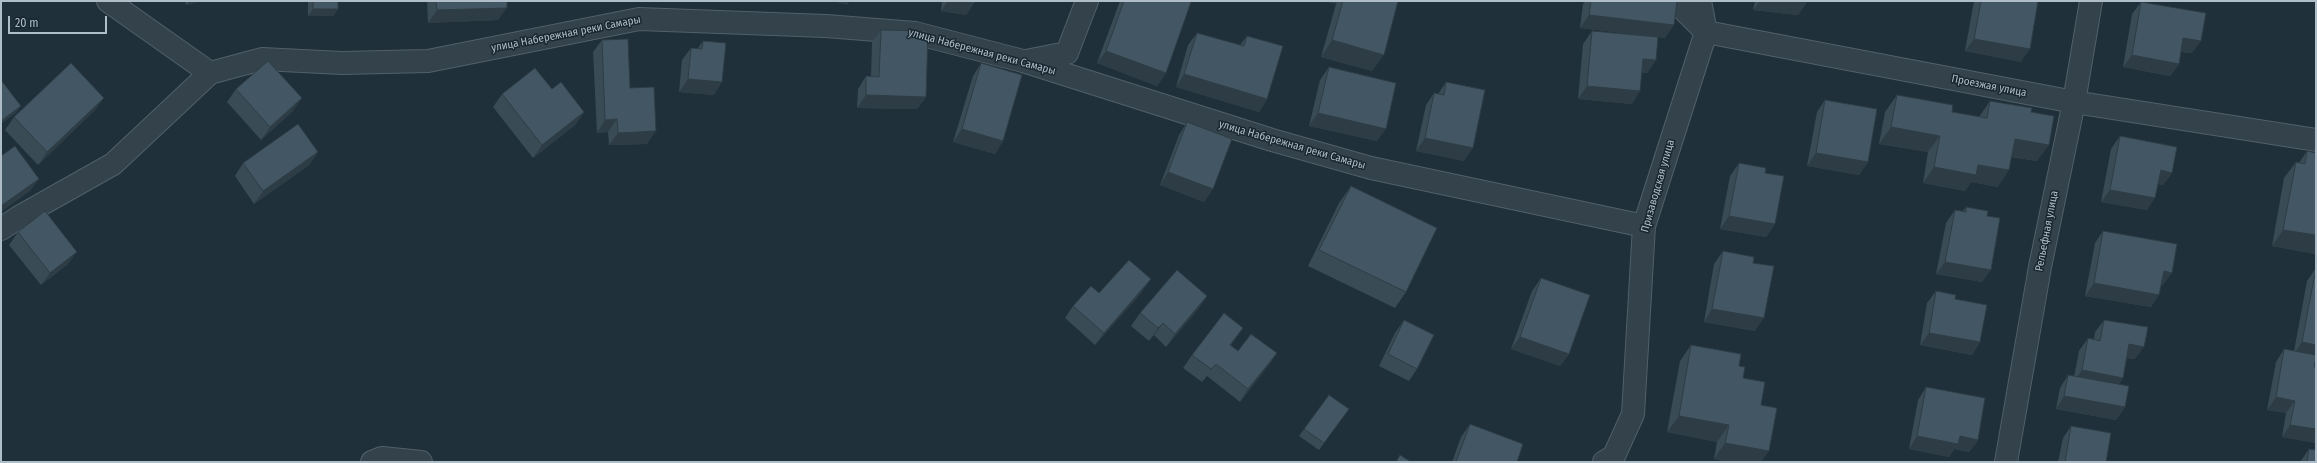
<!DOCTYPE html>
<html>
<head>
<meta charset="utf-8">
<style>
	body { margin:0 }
	#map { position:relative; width:2317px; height:463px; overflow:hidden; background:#1f303b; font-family:"Fira Sans Condensed",sans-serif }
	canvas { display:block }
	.frame { position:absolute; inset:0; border:2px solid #aebdc8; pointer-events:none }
	.scale { position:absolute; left:8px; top:16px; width:99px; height:18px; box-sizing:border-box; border:2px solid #aebdc8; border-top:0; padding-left:5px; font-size:12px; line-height:14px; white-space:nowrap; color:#aebdc8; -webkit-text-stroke:3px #192730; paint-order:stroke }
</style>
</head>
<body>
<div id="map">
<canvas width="2317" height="463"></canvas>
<div class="frame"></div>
<div class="scale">20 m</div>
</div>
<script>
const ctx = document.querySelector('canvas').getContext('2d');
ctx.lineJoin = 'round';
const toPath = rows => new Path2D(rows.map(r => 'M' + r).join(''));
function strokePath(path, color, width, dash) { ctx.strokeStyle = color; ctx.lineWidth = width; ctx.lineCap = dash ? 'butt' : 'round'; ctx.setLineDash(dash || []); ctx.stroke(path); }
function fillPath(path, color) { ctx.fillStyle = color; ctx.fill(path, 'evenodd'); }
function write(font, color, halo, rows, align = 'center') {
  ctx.font = font + ' "Fira Sans Condensed",sans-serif'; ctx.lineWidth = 3; ctx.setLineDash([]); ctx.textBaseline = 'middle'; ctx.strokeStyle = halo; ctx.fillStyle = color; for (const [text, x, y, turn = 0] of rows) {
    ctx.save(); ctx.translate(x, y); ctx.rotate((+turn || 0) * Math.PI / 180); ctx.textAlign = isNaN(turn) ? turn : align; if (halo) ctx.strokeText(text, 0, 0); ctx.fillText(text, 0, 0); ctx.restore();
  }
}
const minor = toPath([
	[108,1,210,73,262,59,342,63,428,61,639,19,826,26,915,33,1023,61,1272,140,1371,168,1644,226],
	[1675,1,1706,32,2074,102,2316,140],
	[1026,61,1067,53,1087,1],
	[1,229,19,217,113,164,210,73],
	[372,462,382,458,421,462],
	[1604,462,1614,456,1633,414,1644,226,1706,32,1700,1],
	[2006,462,2040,267,2074,102,2091,1]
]);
const wall = toPath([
	[185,1,201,1,186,5],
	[308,1,338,1,338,9,333,16,308,16],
	[427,1,507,1,498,20,428,23],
	[942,1,975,1,974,3,966,15,941,11],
	[1120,1,1188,1,1166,73,1157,86,1097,63],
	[1328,1,1398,1,1372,71,1321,57,1336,4,1328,2],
	[1585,1,1677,1,1665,38,1658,37,1656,60,1647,73,1642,72,1632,104,1578,99,1583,44,1592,31,1656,37,1580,28,1583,4],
	[1755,1,1807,1,1807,2,1798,15,1753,10],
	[1974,1,2038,1,2021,62,1965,51],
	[2141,2,2192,53,2181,52,2179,64,2170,76,2123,67,2132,14],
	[881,30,926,97,917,109,857,108,858,89,866,76,871,76,872,42],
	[1197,33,1240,45,1247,36,1267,99,1259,112,1176,87,1188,45],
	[602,40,630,88,647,144,609,145,608,132,597,133,593,52],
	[703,41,714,95,679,92,682,60,691,48,698,48],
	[981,63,1003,141,995,154,953,142,973,76],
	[1329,67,1377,141,1309,126,1320,80],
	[1446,82,1464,161,1416,151,1426,105,1434,93,1438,94],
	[236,89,293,111,261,140,227,102],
	[552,89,584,112,575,125,533,158,493,107,502,94],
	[1897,95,1952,112,1979,117,1990,101,2031,112,2037,161,2011,157,1998,187,1971,182,1965,191,1923,183,1928,152,1879,144,1885,112],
	[1825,100,1868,162,1859,175,1807,166,1817,112],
	[95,110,38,165,5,130,14,117],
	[1187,122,1213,189,1204,202,1160,185,1179,135],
	[2120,136,2172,173,2163,185,2158,184,2147,210,2101,202,2111,149],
	[2307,151,2315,254,2272,246,2284,178,2296,162,2299,163],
	[318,152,309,165,254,204,235,176,243,163],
	[1739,163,1765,173,1775,224,1766,237,1720,229,1730,176],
	[1351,186,1406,292,1395,308,1308,266,1339,203],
	[1966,207,1982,282,1936,274,1946,223,1955,210,1963,211],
	[2103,231,2163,285,2161,285,2151,307,2085,296,2095,243],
	[18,232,68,264,41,285,9,245],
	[1723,251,1753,263,1755,331,1704,322,1714,264],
	[2316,268,2316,359,2314,367,2316,367,2316,443,2282,437,2286,413,2267,410,2276,362,2284,349,2294,351,2307,281],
	[1541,278,1569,354,1560,366,1511,349,1532,291],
	[1936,291,1955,299,1980,342,1972,355,1920,345,1927,303],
	[1142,292,1095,345,1065,318,1073,306,1099,293],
	[1207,296,1198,309,1166,347,1154,335,1149,341,1131,326,1140,313],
	[1404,320,1417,369,1409,381,1379,366,1395,333],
	[2104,320,2135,359,2127,358,2123,378,2118,385,2125,407,2116,420,2056,409,2060,388,2068,375,2074,377,2079,351,2088,338,2094,339,2095,332],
	[1243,328,1231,345,1238,351,1277,353,1268,366,1240,402,1207,376,1202,382,1183,368,1192,355],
	[1691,345,1743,378,1761,405,1761,462,1728,462,1714,459,1717,442,1667,432,1680,361],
	[1926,387,1978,440,1969,452,1954,449,1949,457,1909,449,1918,400],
	[1329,395,1349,409,1319,450,1299,436],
	[1470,424,1517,462,1452,462,1461,437],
	[2071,426,2106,462,2058,462,2063,438],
	[2309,449,2316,462,2300,462]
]);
const shadedWall = toPath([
	[189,1,201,1,186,5],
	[832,1,850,1,847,5],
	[948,1,963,1,974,3,966,15,941,11],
	[1329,1,1338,1,1336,4,1328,2],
	[1760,1,1796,1,1807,2,1798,15,1753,10],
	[507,8,498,20,428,23,437,10],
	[313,9,338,9,333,16,308,16],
	[1589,15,1674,25,1665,38,1580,28],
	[2183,38,2201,41,2192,53,2175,51],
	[1974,39,2030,49,2021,62,1965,51],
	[1332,40,1384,55,1372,71,1321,57],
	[1106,51,1166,73,1157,86,1097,63],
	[2132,55,2179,64,2170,76,2123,67],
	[1643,59,1656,60,1647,73,1635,72],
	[1184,74,1267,99,1259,112,1176,87],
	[688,79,722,82,714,95,679,92],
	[1587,86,1640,91,1632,104,1578,99],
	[866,95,926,97,917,109,857,108],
	[104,98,95,110,38,165,47,152],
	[302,98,293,111,261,140,270,127],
	[21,106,16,113,1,124,1,121],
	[584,112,575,125,533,158,542,145],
	[1318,113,1386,129,1377,141,1309,126],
	[617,119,608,132,597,133,605,120],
	[1891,127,1940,136,1928,152,1879,144],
	[962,129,1003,141,995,154,953,142],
	[656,131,647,144,609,145,618,133],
	[1425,138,1473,148,1464,161,1416,151],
	[2015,139,2049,145,2037,161,2003,155],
	[318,152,309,165,254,204,263,191],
	[1816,153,1868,162,1859,175,1807,166],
	[1978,165,2009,170,1998,187,1971,182,1965,191,1923,183,1934,167],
	[2161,170,2172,173,2163,185,2152,183],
	[1168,172,1213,189,1204,202,1160,185],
	[39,179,30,191,1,212,1,206],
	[2110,190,2155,198,2147,210,2101,202],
	[1729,216,1775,224,1766,237,1720,229],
	[2283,230,2316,235,2316,252,2315,254,2272,246],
	[77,252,68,264,41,285,50,273],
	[1945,262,1991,270,1982,282,1936,274],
	[2164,271,2172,273,2163,285,2155,284],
	[1151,279,1142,292,1095,345,1104,333],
	[2094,283,2159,295,2151,307,2085,296],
	[1207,296,1198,309,1166,347,1175,334],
	[1712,309,1764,318,1755,331,1704,322],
	[1163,323,1154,335,1149,341,1158,328],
	[1243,328,1234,341,1221,358,1230,345],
	[1929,333,1980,342,1972,355,1920,345],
	[1520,337,1569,354,1560,366,1511,349],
	[2302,342,2316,345,2316,359,2293,355],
	[2129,344,2144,347,2135,359,2120,356],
	[1277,353,1268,366,1240,402,1248,389],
	[2082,370,2123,378,2114,391,2073,383],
	[2064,396,2125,407,2116,420,2056,409],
	[2276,397,2295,401,2286,413,2267,410],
	[1679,416,1729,425,1717,442,1667,432],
	[2290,425,2316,429,2316,443,2282,437],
	[1917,436,1960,436,1978,440,1969,452,1954,449,1949,457,1909,449],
	[1725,443,1769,451,1761,462,1728,462,1714,459]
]);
const building = toPath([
	[313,1,338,1,338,9,313,9,313,1],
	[436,1,507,1,507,8,437,10,436,1],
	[963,1,975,1,974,3,963,1],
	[1124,1,1188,1,1191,2,1166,73,1106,51,1124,1],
	[1343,1,1398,1,1384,55,1332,40,1343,1],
	[1591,1,1677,1,1674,25,1589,15,1591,1],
	[1796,1,1807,1,1807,2,1796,1],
	[1981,1,2038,1,2030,49,1974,39,1981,1],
	[2141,2,2206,13,2201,41,2183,38,2179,64,2132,55,2141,2],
	[881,30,928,31,926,97,866,95,866,76,879,77,881,30],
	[1592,31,1658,37,1656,60,1643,59,1640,91,1587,86,1592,31],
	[1197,33,1244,46,1247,36,1283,46,1267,99,1184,74,1197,33],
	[628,39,630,88,654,87,656,131,618,133,617,119,605,120,602,40,628,39],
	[703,41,726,43,722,82,688,79,691,48,702,49,703,41],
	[268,61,302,98,270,127,236,89,268,61],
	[71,63,104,98,47,152,14,117,71,63],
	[981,63,1022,75,1003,141,962,129,981,63],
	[1329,67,1396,83,1386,129,1318,113,1329,67],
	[535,68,552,89,561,82,584,112,542,145,502,94,535,68],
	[1,80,21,106,1,121,1,80],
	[1446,82,1485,90,1473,148,1425,138,1434,93,1444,95,1446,82],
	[1897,95,1953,105,1952,112,1987,118,1990,101,2032,108,2031,112,2054,116,2049,145,2015,139,2009,170,1978,165,1976,175,1934,167,1940,136,1891,127,1897,95],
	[1825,100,1877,109,1868,162,1816,153,1825,100],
	[1187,122,1232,139,1213,189,1168,172,1187,122],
	[298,124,318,152,263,191,243,163,298,124],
	[2120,136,2177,147,2172,173,2161,170,2155,198,2110,190,2120,136],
	[15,146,39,179,1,206,1,156,15,146],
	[2307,151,2316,153,2316,235,2283,230,2296,162,2305,164,2307,151],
	[1739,163,1766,168,1765,173,1784,176,1775,224,1729,216,1739,163],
	[1351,186,1437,228,1406,292,1319,250,1351,186],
	[1966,207,1988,211,1987,216,2000,218,1991,270,1945,262,1955,210,1966,212,1966,207],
	[45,211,77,252,50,273,18,232,45,211],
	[2103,231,2177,244,2172,273,2164,271,2159,295,2094,283,2103,231],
	[1723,251,1754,257,1753,263,1774,266,1764,318,1712,309,1723,251],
	[1129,260,1151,279,1104,333,1073,306,1091,286,1099,293,1129,260],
	[2316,268,2316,345,2302,342,2316,268],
	[1177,270,1207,296,1175,334,1163,323,1158,328,1140,313,1177,270],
	[1541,278,1590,295,1569,354,1520,337,1541,278],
	[1936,291,1956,295,1955,299,1987,305,1980,342,1929,333,1936,291],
	[1224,313,1243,328,1230,345,1238,351,1251,334,1277,353,1248,389,1216,364,1211,369,1192,355,1224,313],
	[1404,320,1434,335,1417,369,1388,354,1404,320],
	[2104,320,2148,327,2144,347,2129,344,2123,378,2082,370,2088,338,2100,341,2104,320],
	[1691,345,1741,354,1739,366,1745,367,1743,378,1765,382,1761,405,1777,408,1769,451,1725,443,1729,425,1679,416,1691,345],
	[2284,349,2316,355,2314,367,2316,367,2316,429,2290,425,2295,401,2276,397,2284,349],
	[2068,375,2129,386,2125,407,2064,396,2068,375],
	[1926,387,1985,398,1978,440,1960,436,1958,444,1917,436,1926,387],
	[1329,395,1349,409,1324,443,1304,429,1329,395],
	[1470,424,1523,444,1517,462,1456,462,1470,424],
	[2071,426,2111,433,2106,462,2065,462,2071,426],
	[2309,449,2316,450,2316,462,2307,462,2309,449],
	[1400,455,1411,462,1396,462,1400,455]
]);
const streetNames = [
	["улица Набережная реки Самары",566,34,-11],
	["улица Набережная реки Самары",982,52,15],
	["Проезжая улица",1989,86,11],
	["улица Набережная реки Самары",1292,145,16],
	["Призаводская улица",1658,186,-74],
	["Рельефная улица",2047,231,-79]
];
strokePath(minor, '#516069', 24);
strokePath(minor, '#33424b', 22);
fillPath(wall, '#394b55');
fillPath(shadedWall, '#2e3d45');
fillPath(building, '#425763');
strokePath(building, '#2e3d45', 1);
write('11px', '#aebdc8', '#192730', streetNames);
</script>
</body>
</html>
